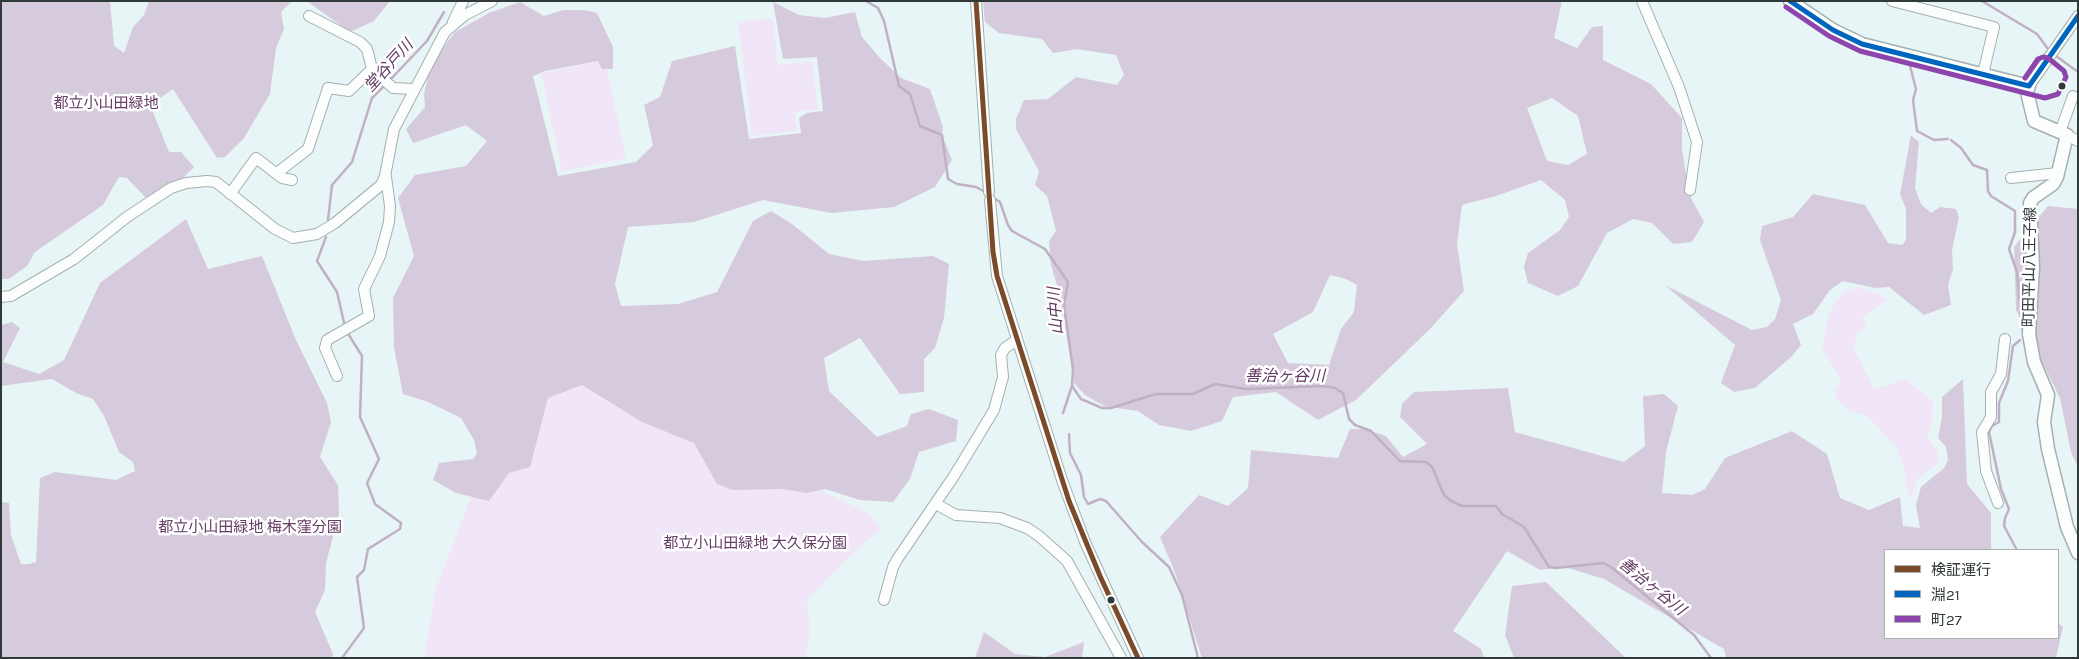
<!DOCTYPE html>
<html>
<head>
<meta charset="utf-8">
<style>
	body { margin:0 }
	#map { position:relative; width:2079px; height:659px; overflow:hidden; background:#e8f5f6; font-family:Karla,"Noto Sans JP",sans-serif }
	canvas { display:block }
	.frame { position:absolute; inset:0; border:2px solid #313a3b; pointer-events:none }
	.legend { position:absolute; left:1884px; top:549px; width:175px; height:90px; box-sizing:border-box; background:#fff; border:1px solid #adb0b1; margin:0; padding:6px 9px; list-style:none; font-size:15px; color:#313a3b }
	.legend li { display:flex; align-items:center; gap:10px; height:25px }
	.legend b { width:25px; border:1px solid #adb0b1 }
</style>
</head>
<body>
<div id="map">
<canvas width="2079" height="659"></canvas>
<div class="frame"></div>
<ul class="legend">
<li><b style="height:6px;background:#7a4b2a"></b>検証運行</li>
<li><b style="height:6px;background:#0065bd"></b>淵21</li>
<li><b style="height:6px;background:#8e44ad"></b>町27</li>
</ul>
</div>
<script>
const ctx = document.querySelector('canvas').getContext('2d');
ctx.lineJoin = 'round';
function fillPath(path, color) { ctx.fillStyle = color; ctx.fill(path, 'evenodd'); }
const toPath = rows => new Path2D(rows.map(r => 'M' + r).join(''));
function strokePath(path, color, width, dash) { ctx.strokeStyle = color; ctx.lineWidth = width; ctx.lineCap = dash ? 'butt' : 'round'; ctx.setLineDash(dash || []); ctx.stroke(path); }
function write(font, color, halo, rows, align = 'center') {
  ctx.font = font + ' Karla,"Noto Sans JP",sans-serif'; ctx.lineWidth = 5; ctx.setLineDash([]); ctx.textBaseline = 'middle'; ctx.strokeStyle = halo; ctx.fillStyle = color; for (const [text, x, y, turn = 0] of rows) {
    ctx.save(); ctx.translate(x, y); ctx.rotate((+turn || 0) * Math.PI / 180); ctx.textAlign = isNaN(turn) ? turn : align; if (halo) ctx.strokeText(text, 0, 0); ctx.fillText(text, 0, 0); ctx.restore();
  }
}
const green = toPath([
	[773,18,778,65,812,61,818,109,795,112,797,131,752,136,738,22],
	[605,60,626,158,562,172,541,73],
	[1857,287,1885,297,1887,300,1862,318,1867,325,1857,334,1854,348,1872,385,1876,389,1904,379,1933,401,1932,424,1927,436,1937,452,1940,461,1917,480,1909,502,1904,466,1897,448,1868,417,1848,409,1837,400,1834,392,1841,381,1822,348,1829,312,1843,292],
	[562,369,867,512,881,529,854,552,807,600,810,631,806,658,424,658,435,591,489,450]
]);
const forest = toPath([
	[1,1,110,1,114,46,124,53,133,27,144,15,149,1,292,1,281,12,284,29,276,48,270,94,244,138,225,157,217,158,173,89,150,105,169,152,181,152,194,167,178,183,147,199,127,178,119,177,103,205,35,252,27,266,9,279,1,279],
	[296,1,390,1,374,21,350,32,308,2],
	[983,1,1562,1,1554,38,1577,48,1592,27,1603,26,1603,60,1651,84,1682,118,1682,149,1687,181,1691,198,1704,222,1692,242,1673,244,1652,223,1633,219,1607,233,1578,286,1558,296,1528,283,1524,267,1528,253,1560,230,1569,217,1565,200,1541,180,1496,196,1462,205,1457,244,1464,291,1431,328,1356,400,1318,420,1276,392,1233,397,1222,421,1191,431,1159,425,1138,411,1104,406,1085,395,1074,383,1061,299,1051,265,1049,241,1056,231,1047,196,1035,185,1039,171,1016,129,1016,119,1024,100,1048,99,1076,77,1117,85,1124,75,1116,55,1077,49,1053,53,1042,39,999,33,985,22],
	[1552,98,1578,116,1587,154,1568,165,1547,161,1527,108],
	[1330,275,1346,279,1357,285,1354,312,1341,329,1329,365,1288,363,1273,334,1313,312],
	[520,2,544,16,563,10,584,10,597,13,613,47,613,69,602,69,598,61,545,71,533,76,558,176,636,162,653,145,644,105,660,97,672,61,735,46,749,139,801,133,799,118,806,113,823,111,817,57,783,59,773,2,799,15,825,18,855,12,862,37,880,58,901,78,930,89,943,127,942,135,952,160,935,187,894,207,831,213,763,200,694,222,628,227,615,284,621,306,678,304,717,292,753,221,771,211,792,224,829,254,864,261,933,256,949,264,944,318,935,348,924,359,924,392,900,394,860,338,824,358,829,391,877,437,907,426,911,414,929,409,958,420,956,441,919,452,910,479,893,502,860,500,825,489,806,493,782,489,733,490,717,484,694,443,642,422,582,385,548,398,530,467,509,473,489,501,456,493,433,480,439,463,473,459,477,453,474,440,461,418,428,402,403,394,394,348,393,298,414,256,398,198,415,175,466,166,487,141,466,125,413,143,406,129,425,107,424,95,430,65,455,32,489,13],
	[1911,135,1919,142,1915,188,1921,204,1931,213,1940,207,1956,209,1959,217,1952,250,1953,269,1948,285,1951,305,1924,315,1889,287,1875,288,1843,281,1830,290,1813,314,1793,324,1801,345,1791,357,1755,388,1734,392,1721,383,1735,345,1665,285,1752,330,1767,327,1775,319,1781,300,1760,240,1762,226,1793,217,1813,194,1865,205,1888,243,1902,245,1906,240,1906,209,1900,194],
	[2048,206,2078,209,2078,467,2071,452,2060,398,2016,310,2014,247],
	[186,219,208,269,262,256,296,340,327,403,331,422,320,457,338,485,339,514,326,563,325,590,315,612,333,654,332,658,1,658,1,502,9,503,11,535,21,564,29,564,36,562,40,478,55,472,116,480,135,471,133,462,119,452,104,416,93,399,76,393,52,379,1,386,1,325,12,322,20,328,3,362,39,374,64,360,100,283],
	[1963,379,1967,484,1991,513,1991,550,1885,550,1885,638,2058,638,2058,623,2063,627,2056,658,1726,658,1724,649,1604,579,1565,567,1540,570,1507,551,1453,631,1481,649,1484,658,1202,658,1174,570,1160,537,1199,495,1228,506,1248,488,1251,450,1338,458,1350,429,1364,429,1386,436,1403,457,1427,444,1400,417,1402,404,1414,392,1508,388,1515,432,1624,462,1645,446,1643,396,1664,394,1678,406,1666,452,1662,493,1692,495,1705,489,1725,458,1792,431,1827,454,1840,498,1869,510,1900,497,1903,526,1920,528,1916,505,1921,487,1944,468,1948,460,1946,447,1938,438,1942,417,1942,397],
	[1546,582,1626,658,1514,658,1505,635,1512,586],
	[984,632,1015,654,1045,657,1084,642,1082,658,975,658]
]);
const stream = toPath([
	[866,1,878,8,884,21,899,86,910,94,920,126,942,135,948,179,957,184,976,187,987,193],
	[1982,1,2037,34,2048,49],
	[2056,56,2078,72],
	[1910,66,1916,89,1913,100,1917,131,1934,140,1948,139],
	[389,81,427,41,444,12],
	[1951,140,1961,148,1973,165,1987,170,1988,191,1991,196,2015,211,2015,232,2009,249,2017,272,2022,329],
	[994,198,1000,202,1008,225,1012,231,1045,249,1068,282,1064,305,1073,369,1072,386,1063,413],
	[328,220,332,185,352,162,372,98,385,85],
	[326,237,317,261,337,292,345,327],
	[1072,386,1081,399,1102,408,1111,408,1156,394,1193,394,1215,384,1246,389,1323,386,1335,388,1343,393,1349,419,1355,425,1371,431,1400,461,1426,462,1432,467,1444,495,1451,501,1462,506,1496,506,1502,514,1524,527,1549,567,1556,568,1603,563,1611,567,1694,635,1711,658],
	[1069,434,1070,453,1081,475,1084,497,1088,504,1100,499,1106,501,1142,542,1169,567,1182,595,1198,658],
	[2017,550,2004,526,2005,518,2009,509,2001,489,1989,432,1992,426,1999,422,1999,403,2008,381,2013,346,2020,340],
	[342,658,364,628,357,577,364,570,368,549,400,529,401,523,375,504,367,483,379,459,360,417,362,356,347,332]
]);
const minor = toPath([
	[976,1,989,192],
	[1642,1,1679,87,1697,142,1690,190],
	[1892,1,1994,27,1983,74],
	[309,16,360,42,367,49,372,69,393,88,414,89],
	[453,22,463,1],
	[2029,86,2078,16],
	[2060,132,2073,96],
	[2067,135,2078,141],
	[277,173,308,149,328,88,349,91,372,69],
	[2011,178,2058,173],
	[230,194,256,158,282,178,292,180],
	[990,200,997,276,1062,480,1085,542,1138,658],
	[1,297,11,296,74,259,127,217,171,188,186,183,207,181,216,182,275,229,293,238,317,234,335,223,381,185,385,176,394,129,445,32,465,15,492,1],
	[337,376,325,348,327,340,369,316,364,289,380,256,389,222,390,206,386,177],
	[1998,503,1986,471,1982,432,1991,417,1991,392,2001,374,2005,339],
	[936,504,956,515,1000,518,1027,528,1039,536,1067,561,1121,658],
	[884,600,893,567,898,558,954,476,994,410,1003,377,1001,355,1005,348,1017,340]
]);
const major = toPath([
	[1790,1,1833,30,1862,44,2029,86,2027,92,2034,121,2067,135,2057,177,2053,184,2033,198,2030,203,2033,267,2029,334,2034,362,2048,395,2044,422,2048,449,2067,527,2078,553]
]);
const bus1 = toPath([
	[976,1,993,252,997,276,1069,501,1100,576,1138,658]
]);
const bus2 = toPath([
	[1790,1,1833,30,1862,44,2029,86,2078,16]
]);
const bus3 = toPath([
	[1786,7,1829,36,1860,51,2045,98,2058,94,2066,77,2064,71,2048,58,2043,57,2038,59,2025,78]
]);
const markers = [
	[2062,86,4.5,"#313a3b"],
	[1111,600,4.5,"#313a3b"]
];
const parkNames = [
	["都立小山田緑地",106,104],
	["都立小山田緑地 梅木窪分園",250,528],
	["都立小山田緑地 大久保分園",755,544]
];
const streetNames = [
	["町田平山八王子線",2030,267,-89]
];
const waterNames = [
	["堂谷戸川",389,66,-48],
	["山中川",1056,311,-94],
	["善治ヶ谷川",1285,376],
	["善治ヶ谷川",1652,587,39]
];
fillPath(green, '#f1e6f8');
fillPath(forest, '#d6cbdc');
strokePath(stream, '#c0b0c4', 2.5);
strokePath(minor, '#a4afb0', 12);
strokePath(major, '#a4afb0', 15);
strokePath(minor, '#fcfefe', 10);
strokePath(major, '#fcfefe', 12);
strokePath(bus1, '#7a4b2a', 5);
strokePath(bus2, '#0065bd', 5);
strokePath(bus3, '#8e44ad', 5);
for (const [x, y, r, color] of markers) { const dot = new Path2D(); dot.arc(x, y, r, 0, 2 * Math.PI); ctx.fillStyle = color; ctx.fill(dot); strokePath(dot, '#fff', 2); }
write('15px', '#643c65', '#fff', parkNames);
write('15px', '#313a3b', '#fff', streetNames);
write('italic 16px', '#613962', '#fff', waterNames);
</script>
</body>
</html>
